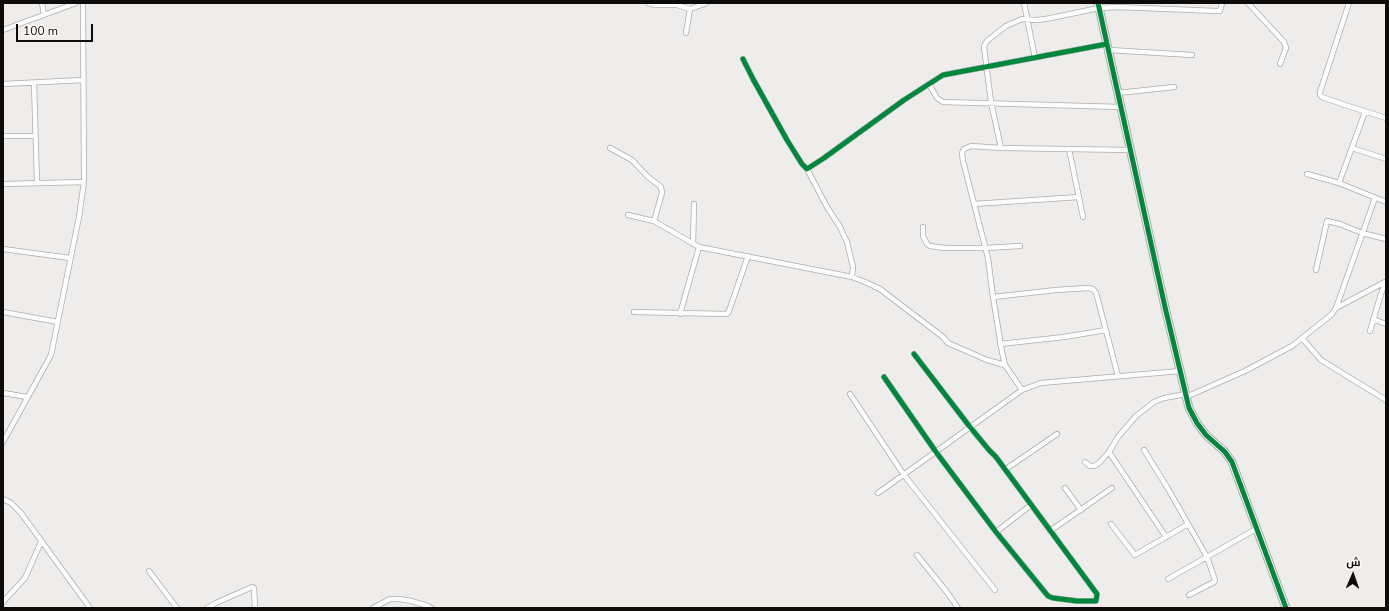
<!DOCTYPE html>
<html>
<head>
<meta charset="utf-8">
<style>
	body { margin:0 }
	#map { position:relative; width:1389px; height:611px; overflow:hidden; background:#efedeb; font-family:"Nunito Sans",Cairo,sans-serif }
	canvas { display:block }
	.frame { position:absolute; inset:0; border:4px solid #0d0c0a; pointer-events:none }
	.north { position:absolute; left:1333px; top:555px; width:40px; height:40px; -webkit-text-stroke:3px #fefbf6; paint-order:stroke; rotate:2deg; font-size:11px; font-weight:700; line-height:16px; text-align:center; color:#0d0c0a }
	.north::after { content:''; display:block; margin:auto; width:14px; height:18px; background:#0d0c0a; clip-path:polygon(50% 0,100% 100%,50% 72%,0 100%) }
	.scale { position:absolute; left:16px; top:24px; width:77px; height:18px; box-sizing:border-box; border:2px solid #0d0c0a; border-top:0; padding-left:5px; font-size:12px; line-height:14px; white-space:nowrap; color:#0d0c0a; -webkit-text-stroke:3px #fefbf6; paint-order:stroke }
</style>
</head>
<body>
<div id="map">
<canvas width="1389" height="611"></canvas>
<div class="frame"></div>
<div class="north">ش</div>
<div class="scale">100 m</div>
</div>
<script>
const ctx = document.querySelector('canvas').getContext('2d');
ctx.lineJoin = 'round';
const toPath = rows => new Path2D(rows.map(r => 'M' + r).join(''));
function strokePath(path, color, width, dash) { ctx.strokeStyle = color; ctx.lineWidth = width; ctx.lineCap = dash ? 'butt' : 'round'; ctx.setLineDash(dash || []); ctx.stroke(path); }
const street = toPath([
	[42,3,44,15],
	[648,3,655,5,677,5,690,9,707,3],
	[1024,3,1035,58],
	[1248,3,1284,42,1286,48,1280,64],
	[1349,3,1320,92,1320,95,1322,97,1345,105,1386,118],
	[3,30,76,3],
	[686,33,690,9],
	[1109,50,1192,55],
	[743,59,753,79,787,140,802,164,807,169,824,158,904,100,943,75,1107,44],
	[34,83,37,183],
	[3,84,83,80],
	[929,84,937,98,943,102,1121,107],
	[1118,93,1174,87],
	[3,136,35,136],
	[610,148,632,160,647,176,661,187,662,193,654,221],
	[1001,148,991,102,984,47,985,44,988,40,1006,26,1022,19,1036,20,1046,19,1099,8,1117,7,1217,11,1220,11,1222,3],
	[1352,148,1386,159],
	[1069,149,1083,217],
	[807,169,827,207,840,227,847,242,853,267,852,277],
	[1307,174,1339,183,1386,202],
	[1339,183,1365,112],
	[3,184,84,182],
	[974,204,1079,197],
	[628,215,654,221,699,247,852,277,865,282,880,289,943,337,948,343,987,360,1005,365],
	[923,227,923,236,927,244,930,246,945,248,985,248,1020,246],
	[693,244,694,204],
	[3,249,70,258],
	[1316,270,1327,221,1340,224,1362,233,1386,239],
	[993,297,1056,290,1088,288,1093,289,1096,293,1098,300,1118,376],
	[1336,308,1385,282],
	[3,312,58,322],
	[634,312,727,314,729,311,748,256],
	[680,314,699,247],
	[1373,319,1386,324],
	[1370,331,1381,294,1385,283],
	[1302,338,1321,360,1386,400],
	[1000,344,1064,337,1106,330],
	[884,377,936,452,996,532,1048,596,1053,598,1077,601,1096,601,1097,594,996,457,989,450,970,427,914,354],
	[1022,390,1005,365,1002,352,993,297,988,258,963,161,962,153,964,149,971,146,1001,148,1131,150],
	[3,393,27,397],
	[850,394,904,475,995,590],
	[1186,397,1245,371,1292,346,1331,315,1336,308,1375,198],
	[3,442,51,355,79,217,84,182,83,3],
	[1144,450,1167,487,1207,557,1215,580,1214,582,1189,595],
	[1109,452,1166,537],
	[1085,462,1090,466,1094,466,1099,463,1109,452,1118,437,1136,416,1154,402,1164,398,1186,394],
	[1006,469,1057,434],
	[1065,488,1081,510],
	[878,493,1022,390,1041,383,1180,371],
	[3,499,11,503,21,513,90,608],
	[1111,524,1135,555,1188,524],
	[1050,531,1112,488],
	[996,532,1031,505],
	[917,555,946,591,958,608],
	[149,571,177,608],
	[1168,579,1256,529],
	[3,602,25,578,41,542],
	[207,608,216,603,252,587,254,588,255,608],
	[373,608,390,599,399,599,411,601,428,606,431,608]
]);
const secondary = toPath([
	[1098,3,1165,307,1189,408,1197,423,1206,435,1225,452,1232,462,1286,608]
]);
const cycleway = toPath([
	[1098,3,1165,307,1189,408,1197,423,1206,435,1225,452,1232,462,1286,608],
	[743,59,753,79,787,140,802,164,807,169,824,158,904,100,943,75,1107,44],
	[884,377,936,452,996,532,1048,596,1053,598,1077,601,1096,601,1097,594,996,457,989,450,970,427,914,354]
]);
strokePath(street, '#b0aeac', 6);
strokePath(secondary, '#b0aeac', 9);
strokePath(street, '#fdfcfc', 4.5);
strokePath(secondary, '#f1f2ee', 7);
strokePath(cycleway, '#00873e', 5);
</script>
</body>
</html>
